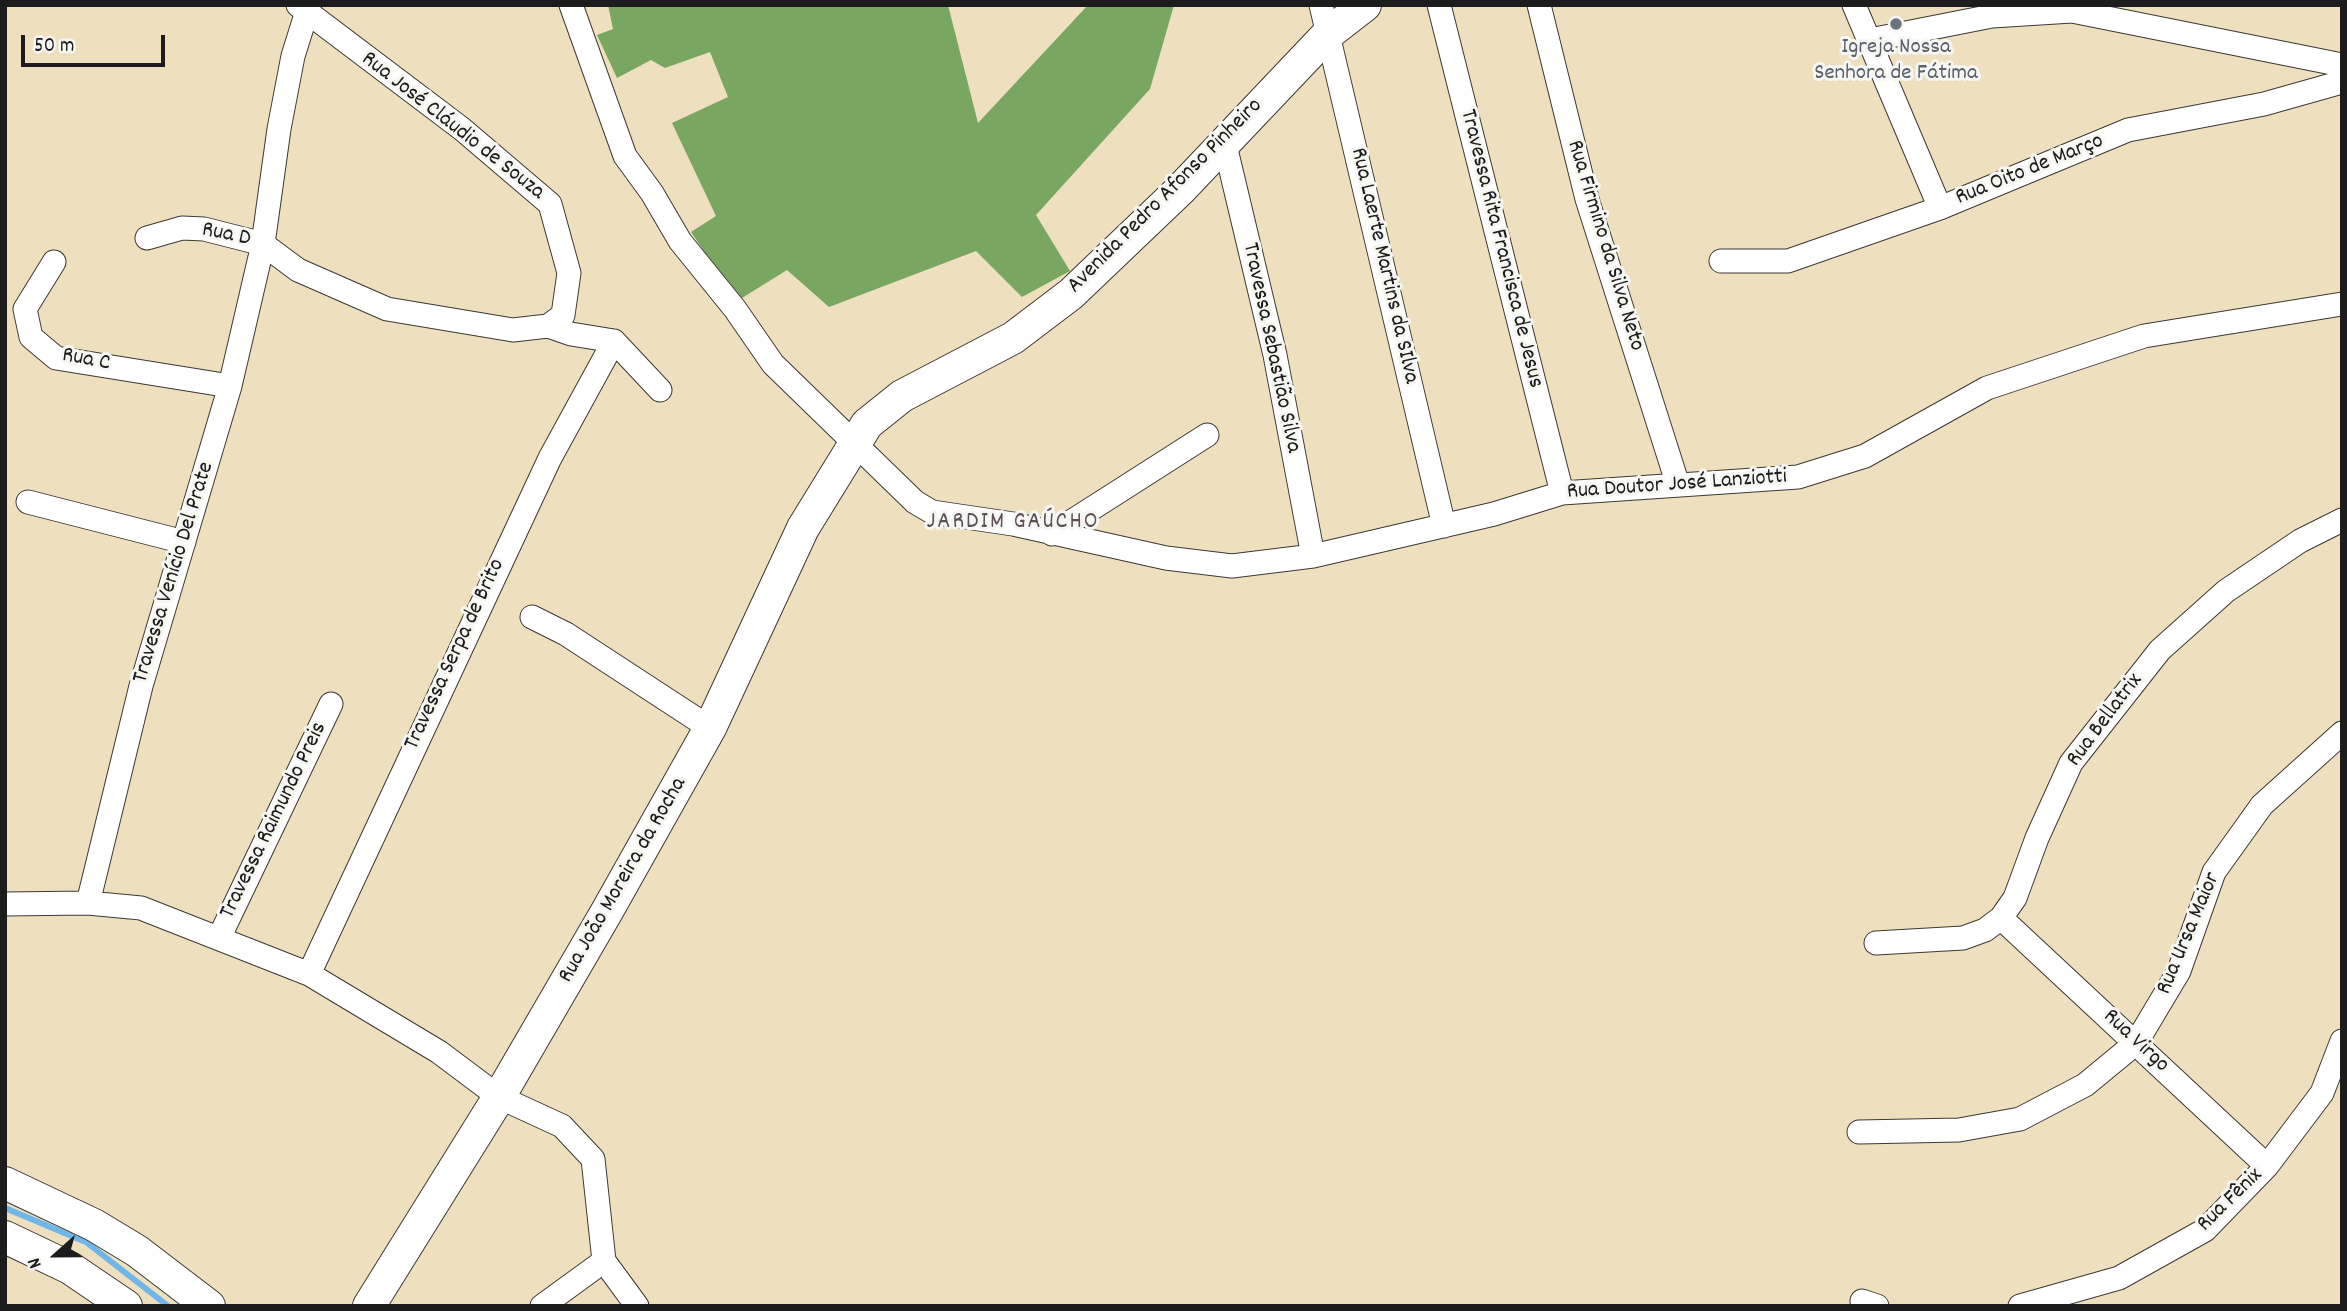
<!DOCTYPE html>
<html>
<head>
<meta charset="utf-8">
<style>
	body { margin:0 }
	#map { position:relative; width:2347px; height:1311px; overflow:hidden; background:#eedfbf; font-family:Dekko,sans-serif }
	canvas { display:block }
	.frame { position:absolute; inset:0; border:7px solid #1c1c1c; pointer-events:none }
	.north { position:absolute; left:21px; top:1220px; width:70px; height:70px; -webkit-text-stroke:5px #f6f6f2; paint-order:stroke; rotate:249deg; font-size:19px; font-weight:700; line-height:28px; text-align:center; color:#1c1c1c }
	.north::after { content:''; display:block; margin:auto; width:24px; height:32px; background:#1c1c1c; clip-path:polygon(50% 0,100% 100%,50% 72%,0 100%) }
	.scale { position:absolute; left:21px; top:35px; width:144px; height:32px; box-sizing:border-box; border:4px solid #1c1c1c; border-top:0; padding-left:9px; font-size:21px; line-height:24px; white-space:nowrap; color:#1c1c1c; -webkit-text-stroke:5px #f6f6f2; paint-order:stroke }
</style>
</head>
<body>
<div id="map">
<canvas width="2347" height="1311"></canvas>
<div class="frame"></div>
<div class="north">N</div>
<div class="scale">50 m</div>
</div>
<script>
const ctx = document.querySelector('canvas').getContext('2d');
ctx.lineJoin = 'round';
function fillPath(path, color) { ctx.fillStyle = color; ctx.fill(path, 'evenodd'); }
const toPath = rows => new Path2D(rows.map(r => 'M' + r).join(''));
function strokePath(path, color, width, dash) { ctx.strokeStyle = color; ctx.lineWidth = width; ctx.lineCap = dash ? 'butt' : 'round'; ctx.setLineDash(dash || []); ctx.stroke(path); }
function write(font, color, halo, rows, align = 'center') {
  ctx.font = font + ' Dekko,sans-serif'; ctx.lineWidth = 6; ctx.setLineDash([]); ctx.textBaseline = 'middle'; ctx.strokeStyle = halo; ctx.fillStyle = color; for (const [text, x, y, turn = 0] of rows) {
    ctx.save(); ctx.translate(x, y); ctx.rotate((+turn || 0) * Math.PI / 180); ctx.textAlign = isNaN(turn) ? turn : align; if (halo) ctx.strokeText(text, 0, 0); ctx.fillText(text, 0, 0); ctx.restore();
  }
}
const forest = toPath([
	[608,5,948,5,978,123,1088,5,1174,5,1150,89,1036,215,1070,271,1022,297,976,251,829,307,787,270,742,298,706,254,691,232,716,216,672,123,728,97,710,52,665,68,651,60,617,78,597,35,613,29]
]);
const stream = toPath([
	[5,1208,86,1242,168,1306]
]);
const street = toPath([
	[571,5,625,156,652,193,680,241,735,309,773,364,915,502,932,512,1013,524,1166,558,1232,566,1313,556,1494,514,1562,493,1798,477,1865,456,1987,388,2144,336,2342,304],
	[1321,5,1444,526],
	[1439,5,1562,493],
	[1539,5,1587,199,1678,485],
	[1854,5,1940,208],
	[1870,40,1992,16,2072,11,2342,65],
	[1224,141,1275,355,1313,556],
	[147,238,182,228,204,229,263,244,298,270,387,309,513,330,548,326,563,315,569,273,550,204,462,129,298,5],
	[1721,261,1788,261,1940,208,2128,130,2264,104,2342,82],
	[54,262,25,309,31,337,56,358,230,386],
	[548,326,571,334,614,341],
	[614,341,660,390],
	[28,502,184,542],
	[1052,534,1207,435],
	[532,617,566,634,710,728],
	[88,903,141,686,230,386,263,244,279,129,293,56,309,5],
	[5,904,88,903,141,908,309,974,439,1052,499,1097,562,1126,593,1159,604,1261,637,1306],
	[2001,918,2267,1166],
	[219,938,331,704],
	[1876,943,1963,938,1985,930,2001,918,2015,898,2037,838,2071,763,2160,650,2226,591,2300,541,2342,520],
	[309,974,550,458,614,341],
	[1859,1132,1959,1130,2020,1119,2085,1085,2136,1043,2179,971,2214,872,2262,805,2342,733],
	[1862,1301,1877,1306],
	[542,1306,604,1261],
	[2020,1306,2119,1278,2205,1230,2267,1166,2322,1093,2342,1041]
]);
const secondary = toPath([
	[5,1183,94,1225,137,1251,209,1306],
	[5,1237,70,1268,126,1306],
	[369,1306,499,1097,606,913,710,728,803,528,867,424,902,396,1013,338,1071,294,1180,190,1329,33,1365,5]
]);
const markers = [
	[1896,24,7,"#6b7280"]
];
const worshipNames = [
	["Igreja Nossa",1896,49],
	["Senhora de Fátima",1896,75]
];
const streetNames = [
	["Rua José Cláudio de Souza",452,127,38],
	["Rua Oito de Março",2030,171,-22],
	["Avenida Pedro Afonso Pinheiro",1166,197,-45],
	["Rua D",226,236,12],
	["Rua Firmino da Silva Neto",1604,246,73],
	["Travessa Rita Francisca de Jesus",1500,249,76],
	["Rua Laerte Martins da SIlva",1383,266,77],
	["Travessa Sebastião Silva",1270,348,78],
	["Rua C",86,361,11],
	["Rua Doutor José Lanziotti",1677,486,-4],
	["Travessa Venício Del Prate",175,573,-73],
	["Travessa Serpa de Brito",456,655,-65],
	["Rua Bellatrix",2106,721,-53],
	["Travessa Raimundo Preis",275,821,-64],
	["Rua João Moreira da Rocha",624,881,-60],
	["Rua Ursa Maior",2190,934,-67],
	["Rua Virgo",2135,1042,43],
	["Rua Fênix",2231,1201,-44]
];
const neighbourhoodNames = [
	["JARDIM GAÚCHO",1013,524]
];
fillPath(forest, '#79a761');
strokePath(stream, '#71b6e8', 6);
strokePath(street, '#3c3934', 25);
strokePath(secondary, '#3c3934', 34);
strokePath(street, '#fff', 23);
strokePath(secondary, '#fff', 32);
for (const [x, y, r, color] of markers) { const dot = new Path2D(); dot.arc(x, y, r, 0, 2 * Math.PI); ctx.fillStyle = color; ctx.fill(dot); strokePath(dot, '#f6f6f2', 2.5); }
write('23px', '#5b616d', '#f6f6f2', worshipNames);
write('23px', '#1c1c1c', '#f6f6f2', streetNames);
ctx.letterSpacing = '2px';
write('24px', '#5e4f59', '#f6f6f2', neighbourhoodNames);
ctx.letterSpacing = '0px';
</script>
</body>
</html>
